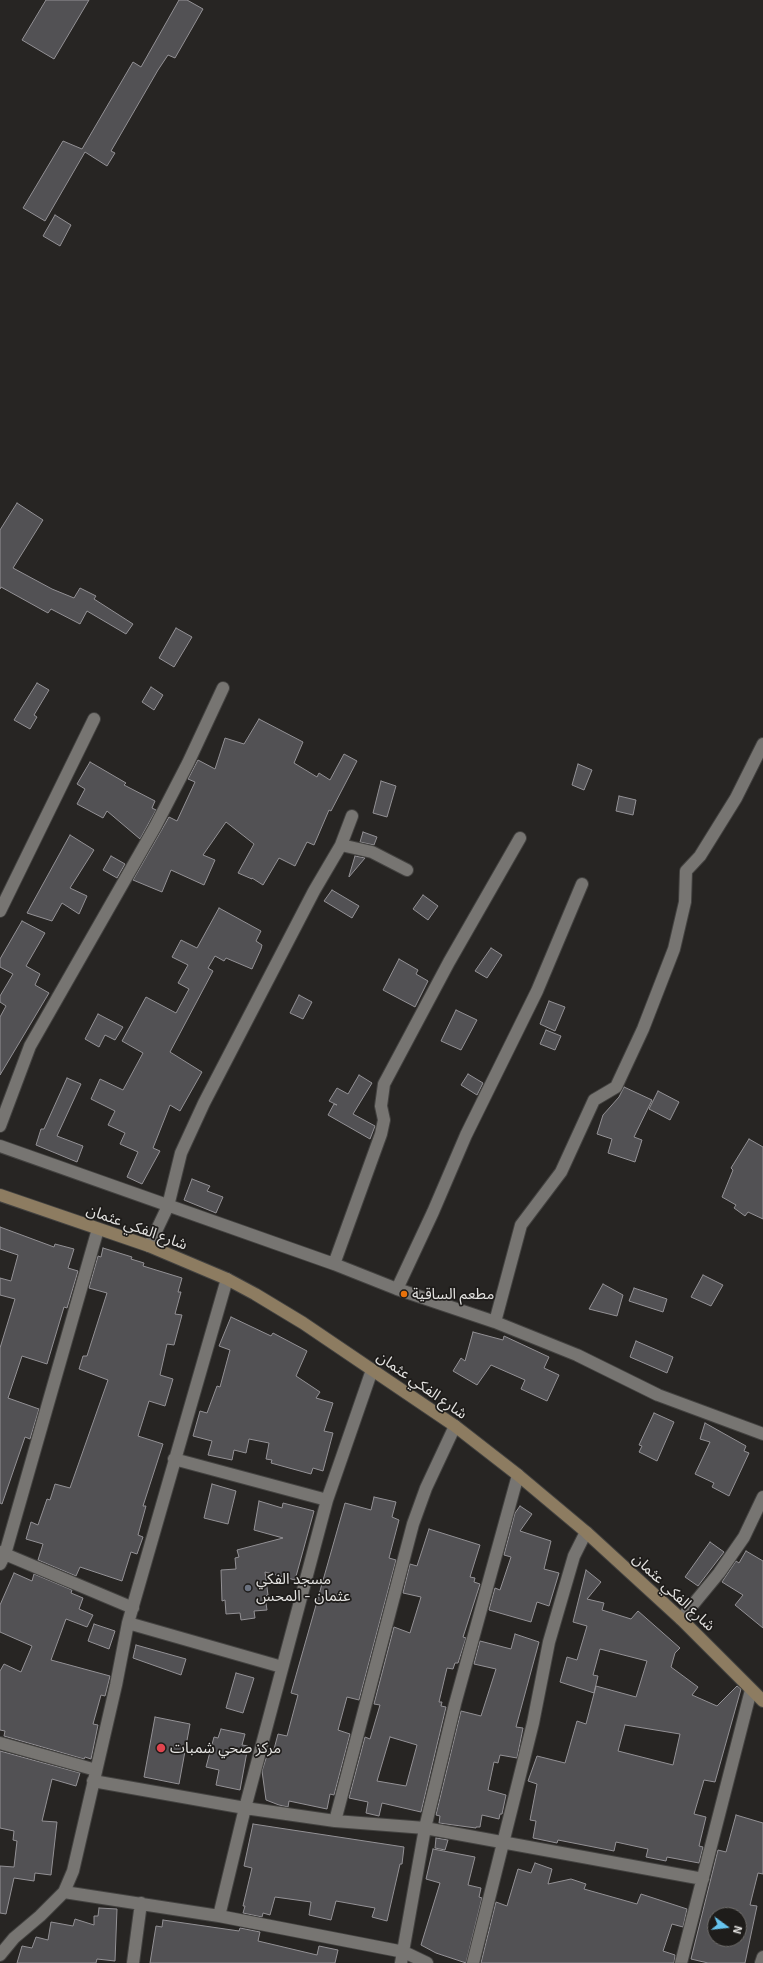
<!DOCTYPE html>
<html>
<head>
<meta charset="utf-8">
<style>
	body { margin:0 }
	#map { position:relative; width:763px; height:1963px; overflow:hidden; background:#272523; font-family:"Exo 2",sans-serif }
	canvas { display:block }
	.north { position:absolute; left:707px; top:1907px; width:40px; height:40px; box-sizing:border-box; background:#1e1c1a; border:1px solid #6d6b69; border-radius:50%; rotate:105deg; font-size:11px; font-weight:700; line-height:16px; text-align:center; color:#e3e2e0 }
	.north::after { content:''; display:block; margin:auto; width:14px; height:18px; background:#66c4ef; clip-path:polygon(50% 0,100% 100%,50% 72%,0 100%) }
</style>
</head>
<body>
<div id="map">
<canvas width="763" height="1963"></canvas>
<div class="north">N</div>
</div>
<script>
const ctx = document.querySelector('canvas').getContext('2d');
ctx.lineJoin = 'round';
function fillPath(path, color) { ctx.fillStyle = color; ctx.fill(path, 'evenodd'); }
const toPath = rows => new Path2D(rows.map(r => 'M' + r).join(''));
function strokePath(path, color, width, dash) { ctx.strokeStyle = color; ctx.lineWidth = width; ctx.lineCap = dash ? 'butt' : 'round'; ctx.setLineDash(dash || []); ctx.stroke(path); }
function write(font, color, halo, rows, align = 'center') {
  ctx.font = font + ' "Exo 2","Noto Sans Arabic",sans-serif'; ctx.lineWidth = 3.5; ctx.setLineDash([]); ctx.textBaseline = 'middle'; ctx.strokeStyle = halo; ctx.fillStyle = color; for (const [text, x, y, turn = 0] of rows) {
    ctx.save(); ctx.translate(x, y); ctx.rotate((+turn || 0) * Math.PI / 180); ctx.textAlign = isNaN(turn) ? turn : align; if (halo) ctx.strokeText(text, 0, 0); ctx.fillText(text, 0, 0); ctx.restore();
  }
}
const building = toPath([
	[46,0,89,0,54,59,22,40,46,0],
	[179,0,187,0,203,9,175,58,168,55,158,70,111,151,115,153,107,166,85,152,45,221,23,208,63,141,82,149,133,62,141,67,179,0],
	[55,215,71,225,60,246,43,236,55,215],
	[17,503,43,520,13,568,52,589,74,598,80,588,96,596,94,599,133,624,126,634,87,611,80,624,51,609,48,613,1,587,0,589,0,530,17,503],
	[176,628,192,637,174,667,159,658,176,628],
	[37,683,49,690,34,715,37,717,30,729,14,720,37,683],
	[151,687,163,695,154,710,142,702,151,687],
	[259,719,303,742,294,763,317,777,319,773,330,780,344,754,357,761,331,811,329,810,314,845,307,842,295,866,279,858,263,885,252,878,252,879,238,873,254,844,226,822,203,855,215,860,204,885,171,870,162,892,133,880,169,817,177,821,195,782,188,779,198,760,215,769,225,738,244,744,259,719],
	[90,762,126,783,124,785,155,801,152,808,156,810,140,839,107,811,103,818,77,804,85,789,77,784,90,762],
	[578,764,592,770,584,790,572,785,578,764],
	[381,781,396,786,387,817,373,813,381,781],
	[619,796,636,800,633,815,616,811,619,796],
	[363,832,377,837,374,845,360,842,363,832],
	[70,835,94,850,70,888,87,896,79,914,62,903,52,921,27,913,70,835],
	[111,856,125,864,117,878,103,870,111,856],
	[355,856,365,858,349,877,349,876,355,856],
	[332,890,359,906,352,918,324,901,332,890],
	[423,895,438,906,428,920,413,909,423,895],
	[219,908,261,931,256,941,262,945,261,949,252,969,226,958,224,961,215,956,208,968,213,971,170,1052,202,1072,180,1111,170,1105,153,1148,160,1151,142,1184,127,1177,138,1152,120,1144,125,1133,108,1125,115,1111,91,1099,100,1079,123,1090,143,1053,122,1041,146,997,176,1013,189,989,178,983,188,965,172,957,181,940,197,948,219,908],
	[22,921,45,933,26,966,40,974,35,985,49,993,0,1075,0,1017,6,1006,0,1002,0,996,13,974,0,967,0,959,22,921],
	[491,948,502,955,487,978,475,971,491,948],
	[399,959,418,970,416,974,428,981,415,1007,383,990,399,959],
	[299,995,312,1002,303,1019,290,1013,299,995],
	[549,1001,565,1007,555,1031,540,1024,549,1001],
	[456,1010,477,1020,461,1050,441,1041,456,1010],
	[98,1014,123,1027,115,1040,105,1035,99,1047,85,1039,98,1014],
	[546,1030,561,1036,555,1050,540,1044,546,1030],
	[468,1074,483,1083,477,1095,461,1085,468,1074],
	[359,1075,372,1083,353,1114,375,1126,370,1139,328,1115,334,1104,337,1105,329,1101,337,1088,348,1094,359,1075],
	[67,1078,81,1084,57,1136,83,1146,77,1162,36,1145,41,1129,44,1129,67,1078],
	[624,1087,652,1100,634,1137,642,1140,635,1162,608,1153,612,1139,597,1134,603,1115,619,1097,624,1087],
	[658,1091,679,1102,670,1120,649,1109,658,1091],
	[749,1139,763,1147,763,1219,748,1212,745,1216,734,1208,736,1205,722,1197,733,1170,731,1168,749,1139],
	[192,1179,210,1186,207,1191,223,1197,216,1213,184,1200,192,1179],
	[0,1227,54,1247,55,1244,74,1249,68,1268,78,1271,67,1308,64,1307,47,1364,22,1356,8,1398,39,1409,30,1439,25,1437,2,1504,0,1503,0,1348,15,1299,0,1295,0,1278,11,1281,18,1255,0,1249,0,1227],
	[103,1248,132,1257,131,1259,144,1263,143,1266,182,1278,178,1292,181,1292,175,1314,182,1315,174,1345,167,1344,160,1375,173,1379,165,1406,149,1401,138,1436,163,1444,143,1506,146,1506,138,1535,143,1537,137,1554,131,1552,122,1581,80,1567,76,1576,38,1560,43,1544,26,1539,31,1522,38,1525,47,1499,50,1500,55,1484,70,1488,108,1380,79,1369,83,1356,87,1356,107,1293,89,1288,98,1256,101,1257,103,1248],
	[703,1275,723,1285,711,1306,691,1297,703,1275],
	[603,1284,623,1295,617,1316,589,1309,603,1284],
	[634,1288,667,1299,663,1312,629,1301,634,1288],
	[231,1317,271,1336,273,1333,307,1351,296,1376,320,1392,316,1398,333,1403,324,1431,333,1433,323,1471,313,1468,311,1474,271,1463,272,1460,266,1459,269,1443,249,1439,246,1453,234,1450,232,1460,208,1455,212,1441,193,1436,200,1411,207,1413,217,1386,220,1387,230,1350,219,1346,231,1317],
	[473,1332,503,1340,504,1336,549,1357,544,1368,559,1375,547,1401,521,1389,525,1380,491,1365,477,1385,453,1371,461,1358,465,1361,473,1332],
	[636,1341,673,1357,667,1373,630,1357,636,1341],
	[654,1413,674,1422,657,1461,639,1452,642,1446,639,1445,654,1413],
	[705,1423,746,1446,744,1451,749,1453,729,1496,712,1487,714,1483,695,1474,710,1442,700,1439,705,1423],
	[212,1484,236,1491,228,1524,204,1518,212,1484],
	[374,1497,396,1502,392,1517,399,1520,389,1558,396,1560,359,1700,347,1697,338,1730,350,1734,334,1795,330,1794,327,1809,289,1801,288,1807,279,1805,266,1800,262,1771,268,1752,273,1753,278,1734,287,1736,298,1695,291,1693,345,1503,371,1510,374,1497],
	[259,1501,282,1508,283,1503,314,1511,295,1580,265,1572,268,1595,265,1596,267,1610,254,1611,255,1618,241,1620,240,1613,226,1614,225,1600,222,1601,221,1570,236,1569,235,1558,239,1557,237,1550,283,1538,254,1530,259,1501],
	[520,1506,532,1514,520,1531,551,1541,544,1569,559,1573,549,1606,537,1602,531,1622,489,1610,495,1588,500,1590,511,1557,504,1555,515,1513,520,1506],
	[429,1529,480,1545,470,1577,475,1578,474,1582,480,1584,463,1637,466,1638,458,1663,455,1663,453,1669,447,1668,439,1702,442,1702,441,1706,446,1707,421,1812,382,1803,379,1816,366,1813,368,1802,349,1798,365,1737,370,1739,380,1705,374,1704,394,1627,410,1633,421,1597,403,1593,410,1564,417,1566,429,1529],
	[390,1737,417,1745,406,1786,377,1781,390,1737],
	[710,1542,724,1552,698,1586,685,1577,710,1542],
	[746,1551,763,1561,763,1628,735,1605,743,1595,722,1582,736,1561,739,1563,746,1551],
	[586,1570,601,1582,587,1599,604,1603,602,1610,631,1619,638,1611,680,1648,675,1653,671,1667,698,1687,692,1695,717,1706,737,1686,741,1689,715,1782,704,1780,694,1814,706,1817,699,1846,703,1847,699,1863,667,1857,666,1861,646,1857,648,1849,616,1842,614,1851,558,1840,557,1843,533,1838,536,1821,530,1820,537,1784,528,1781,537,1756,565,1763,577,1721,586,1724,596,1686,636,1697,647,1661,600,1649,593,1675,598,1676,594,1693,560,1682,567,1657,577,1660,587,1626,573,1622,586,1570],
	[625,1725,680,1734,673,1765,618,1751,625,1725],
	[14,1573,32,1581,34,1574,72,1590,71,1593,83,1598,79,1609,93,1615,87,1627,66,1619,51,1660,110,1676,105,1696,101,1695,93,1724,98,1725,91,1759,85,1757,84,1759,4,1736,5,1731,0,1730,0,1671,4,1664,21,1672,32,1646,0,1632,0,1605,14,1573],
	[94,1624,115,1631,109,1649,88,1641,94,1624],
	[515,1634,539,1642,516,1727,523,1728,517,1758,500,1755,498,1763,494,1762,488,1790,506,1795,502,1814,500,1814,499,1819,482,1815,480,1827,476,1827,476,1828,439,1823,440,1816,436,1815,461,1711,481,1716,496,1669,474,1664,480,1641,511,1649,515,1634],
	[136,1645,186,1659,181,1675,133,1658,136,1645],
	[236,1673,254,1678,243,1713,226,1708,236,1673],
	[155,1717,190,1724,179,1784,144,1777,155,1717],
	[221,1729,245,1734,242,1745,248,1746,240,1790,216,1785,219,1770,206,1767,214,1737,218,1738,221,1729],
	[0,1751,80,1773,76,1786,52,1779,42,1821,57,1822,51,1875,35,1873,34,1881,14,1878,6,1914,0,1913,0,1866,14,1867,17,1841,13,1840,14,1831,0,1828,0,1751],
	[736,1815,763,1823,763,1874,758,1873,750,1905,757,1906,745,1963,708,1963,691,1959,718,1850,726,1852,736,1815],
	[715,1915,739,1915,739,1939,715,1939,715,1915],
	[253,1824,404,1847,402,1864,400,1864,387,1921,372,1917,375,1908,336,1901,331,1920,309,1915,311,1902,275,1897,270,1915,263,1913,262,1917,243,1913,245,1906,243,1906,252,1868,244,1866,253,1824],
	[436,1838,448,1840,445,1850,435,1848,436,1838],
	[433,1849,475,1857,468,1885,481,1888,479,1897,482,1898,466,1963,436,1953,421,1945,440,1883,426,1879,433,1849],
	[535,1863,552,1869,548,1884,571,1879,586,1884,584,1889,637,1904,641,1894,687,1909,683,1927,672,1924,663,1951,675,1955,674,1963,481,1963,496,1902,507,1906,518,1869,531,1873,535,1863],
	[99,1908,117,1909,115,1961,97,1959,96,1963,17,1963,22,1946,32,1948,36,1937,48,1940,51,1922,73,1926,75,1919,94,1925,94,1916,98,1916,99,1908],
	[163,1920,239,1931,240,1928,260,1932,258,1941,317,1955,319,1946,338,1950,335,1963,150,1963,156,1926,162,1927,163,1920]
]);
const street = toPath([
	[341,845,372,852,407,870],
	[0,911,94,719],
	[0,1126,30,1046,155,827,188,763,223,688],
	[0,1146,334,1264,397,1289,495,1322,577,1355,658,1395,763,1434],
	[149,1246,168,1206,181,1153,204,1103,314,891,341,845,352,816],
	[334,1264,381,1134,384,1120,381,1106,384,1084,449,962,520,838],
	[397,1289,433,1212,466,1135,537,991,582,884],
	[495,1322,521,1225,561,1172,594,1100,616,1087,643,1029,674,949,685,902,686,871,700,856,736,798,763,744],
	[174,1459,327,1500],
	[0,1552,133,1608],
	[0,1564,5,1554,98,1229],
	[681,1619,719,1573,744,1537,763,1497],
	[128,1623,282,1667],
	[0,1743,96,1770],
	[93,1781,245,1808,335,1821,425,1828,703,1879],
	[335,1821,413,1524,426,1488,455,1426],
	[64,1892,219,1916,404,1952,427,1963],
	[219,1916,245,1808,327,1500,372,1370],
	[0,1955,14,1938,40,1916,64,1892,73,1871,116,1685,128,1623,227,1279],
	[133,1963,141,1903],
	[401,1963,425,1828,455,1704,518,1475],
	[473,1963,533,1723,549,1642,574,1556,586,1532],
	[681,1963,751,1690],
	[761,1963,763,1957]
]);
const secondary = toPath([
	[0,1195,149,1246,227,1279,255,1294,303,1323,455,1426,518,1475,586,1532,681,1619,763,1701]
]);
const markers = [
	[404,1294,4,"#e8710a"],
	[248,1588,4,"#6b7280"],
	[161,1748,5,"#e0444e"]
];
const streetNames = [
	["شارع الفكي عثمان",137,1227,20],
	["شارع الفكي عثمان",422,1385,35],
	["شارع الفكي عثمان",674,1592,43]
];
const poiNames = [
	["مطعم الساقية",412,1294],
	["مسجد الفكي",256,1579],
	["عثمان - المحس",256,1596],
	["مركز صحي شمبات",170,1748]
];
fillPath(building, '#525154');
strokePath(building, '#939195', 1);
strokePath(street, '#434240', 14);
strokePath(secondary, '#434240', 14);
strokePath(street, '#777572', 12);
strokePath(secondary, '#8d7c61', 12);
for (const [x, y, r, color] of markers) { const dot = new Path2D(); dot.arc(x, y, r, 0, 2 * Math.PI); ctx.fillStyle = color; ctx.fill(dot); strokePath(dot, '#1e1c1a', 1.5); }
write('15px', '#e3e2e0', '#1e1c1a', streetNames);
write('15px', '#e3e2e0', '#1e1c1a', poiNames, 'left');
</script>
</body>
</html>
